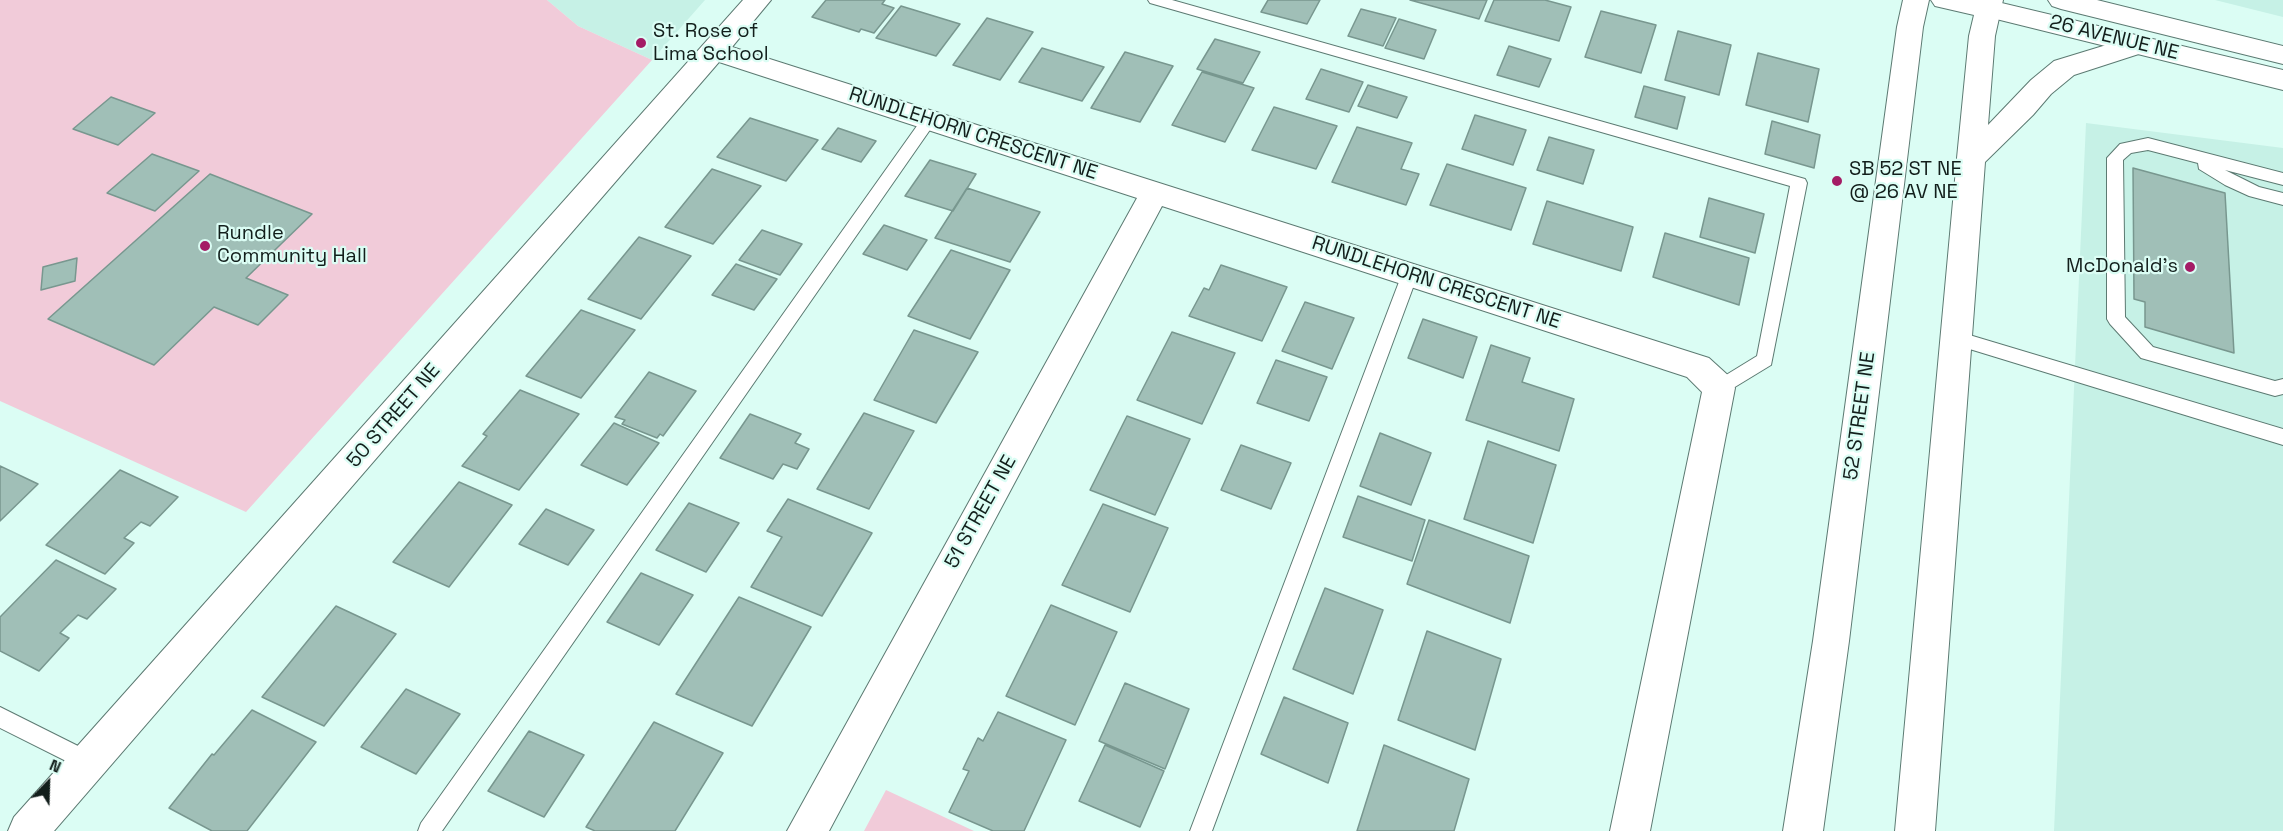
<!DOCTYPE html>
<html>
<head>
<meta charset="utf-8">
<style>
	body { margin:0 }
	#map { position:relative; width:2283px; height:831px; overflow:hidden; background:#dbfdf4; font-family:"Space Grotesk",sans-serif }
	canvas { display:block }
	.north { position:absolute; left:18px; top:753px; width:60px; height:60px; -webkit-text-stroke:4px #dbfdf4; paint-order:stroke; rotate:23deg; font-size:16px; font-weight:700; line-height:24px; text-align:center; color:#121e1b }
	.north::after { content:''; display:block; margin:auto; width:21px; height:27px; background:#121e1b; clip-path:polygon(50% 0,100% 100%,50% 72%,0 100%) }
</style>
</head>
<body>
<div id="map">
<canvas width="2283" height="831"></canvas>
<div class="north">N</div>
</div>
<script>
const ctx = document.querySelector('canvas').getContext('2d');
ctx.lineJoin = 'round';
function fillPath(path, color) { ctx.fillStyle = color; ctx.fill(path, 'evenodd'); }
const toPath = rows => new Path2D(rows.map(r => 'M' + r).join(''));
function strokePath(path, color, width, dash) { ctx.strokeStyle = color; ctx.lineWidth = width; ctx.lineCap = dash ? 'butt' : 'round'; ctx.setLineDash(dash || []); ctx.stroke(path); }
function write(font, color, halo, rows, align = 'center') {
  ctx.font = font + ' "Space Grotesk",sans-serif'; ctx.lineWidth = 4.5; ctx.setLineDash([]); ctx.textBaseline = 'middle'; ctx.strokeStyle = halo; ctx.fillStyle = color; for (const [text, x, y, turn = 0] of rows) {
    ctx.save(); ctx.translate(x, y); ctx.rotate((+turn || 0) * Math.PI / 180); ctx.textAlign = isNaN(turn) ? turn : align; if (halo) ctx.strokeText(text, 0, 0); ctx.fillText(text, 0, 0); ctx.restore();
  }
}
const built = toPath([
	[547,0,705,0,652,60,578,26],
	[2215,0,2283,0,2283,17],
	[2086,123,2283,148,2283,831,2054,831]
]);
const green = toPath([
	[0,0,547,0,578,26,652,60,246,512,0,401],
	[886,790,974,831,864,831]
]);
const building = toPath([
	[826,0,885,0,882,4,894,8,874,33,861,29,859,32,812,17,826,0],
	[1268,0,1320,0,1307,24,1261,12,1268,0],
	[1410,0,1487,0,1479,19,1410,0],
	[1494,0,1545,0,1571,7,1559,41,1485,21,1494,0],
	[901,6,960,24,936,56,876,38,901,6],
	[1361,9,1396,18,1383,46,1348,36,1361,9],
	[1601,11,1656,25,1641,73,1585,57,1601,11],
	[987,18,1033,32,1000,80,953,65,987,18],
	[1399,19,1436,30,1424,59,1385,48,1399,19],
	[1678,31,1731,45,1719,95,1665,80,1678,31],
	[1215,39,1260,52,1243,83,1197,69,1215,39],
	[1509,46,1551,59,1539,87,1497,75,1509,46],
	[1042,48,1104,67,1082,101,1019,82,1042,48],
	[1125,52,1173,66,1140,122,1091,108,1125,52],
	[1758,53,1819,69,1808,122,1746,105,1758,53],
	[1321,69,1363,82,1349,112,1306,99,1321,69],
	[1202,72,1254,88,1225,142,1172,125,1202,72],
	[1368,85,1407,97,1397,118,1358,106,1368,85],
	[1644,86,1685,97,1677,129,1635,117,1644,86],
	[111,97,155,113,118,145,73,129,111,97],
	[1274,107,1337,126,1316,169,1252,150,1274,107],
	[1475,115,1526,130,1513,165,1462,149,1475,115],
	[750,118,818,140,786,181,717,157,750,118],
	[1772,121,1820,135,1814,168,1765,154,1772,121],
	[1357,127,1412,143,1401,169,1419,174,1406,205,1332,182,1357,127],
	[838,128,876,141,861,162,822,149,838,128],
	[1549,137,1594,150,1583,184,1537,170,1549,137],
	[152,154,199,171,155,211,107,193,152,154],
	[930,160,976,174,953,211,905,196,930,160],
	[1447,164,1526,188,1511,230,1430,205,1447,164],
	[2133,168,2225,193,2234,353,2145,327,2145,302,2134,299,2133,168],
	[712,169,761,186,713,244,665,227,712,169],
	[210,174,312,214,246,278,288,295,258,325,214,307,154,365,48,319,210,174],
	[967,188,1040,212,1010,262,935,238,967,188],
	[1709,198,1764,214,1755,253,1700,237,1709,198],
	[1547,201,1633,227,1621,271,1533,244,1547,201],
	[884,225,927,240,907,270,863,254,884,225],
	[762,230,802,244,780,275,739,260,762,230],
	[1665,233,1749,258,1739,305,1653,277,1665,233],
	[639,237,691,256,641,319,588,299,639,237],
	[951,250,1010,270,970,339,908,316,951,250],
	[77,258,75,281,41,290,43,267,77,258],
	[736,264,777,279,754,310,712,295,736,264],
	[1221,265,1287,287,1262,341,1189,316,1204,288,1209,290,1221,265],
	[1305,302,1354,318,1332,369,1282,351,1305,302],
	[581,310,635,330,581,398,526,376,581,310],
	[1423,319,1477,337,1463,378,1408,358,1423,319],
	[914,330,978,352,936,423,874,400,914,330],
	[1172,332,1235,353,1202,424,1137,400,1172,332],
	[1491,345,1530,358,1522,382,1574,399,1559,451,1466,420,1491,345],
	[1276,360,1327,377,1309,421,1257,403,1276,360],
	[649,372,696,391,663,436,660,434,657,438,622,424,625,420,615,417,649,372],
	[520,390,579,414,519,490,462,466,487,436,483,434,520,390],
	[864,413,914,431,869,509,817,489,864,413],
	[750,414,801,434,795,443,809,449,797,469,783,464,773,479,720,458,750,414],
	[1127,416,1190,439,1155,515,1090,490,1127,416],
	[614,423,659,443,627,485,581,465,614,423],
	[1380,433,1431,453,1411,505,1360,486,1380,433],
	[1488,441,1556,465,1533,543,1464,519,1488,441],
	[1241,445,1291,463,1271,509,1221,490,1241,445],
	[0,466,38,484,0,521,0,466],
	[120,470,178,497,150,526,141,522,124,538,134,543,105,574,46,545,120,470],
	[459,482,512,505,449,587,393,562,459,482],
	[1358,496,1425,520,1412,561,1343,537,1358,496],
	[788,499,872,533,822,616,751,587,782,537,767,531,788,499],
	[689,503,739,523,706,572,656,550,689,503],
	[1103,504,1168,528,1130,612,1062,585,1103,504],
	[546,509,594,530,568,565,519,544,546,509],
	[1429,520,1529,556,1510,623,1407,584,1429,520],
	[56,560,116,589,87,619,78,615,60,633,69,638,39,671,0,651,0,617,56,560],
	[641,573,693,595,659,645,607,622,641,573],
	[1325,588,1383,610,1353,694,1293,669,1325,588],
	[739,597,811,627,752,726,676,694,739,597],
	[1051,605,1117,632,1075,725,1006,696,1051,605],
	[336,606,396,634,324,726,262,697,336,606],
	[1427,631,1501,659,1475,750,1398,720,1427,631],
	[1125,683,1189,709,1165,769,1099,741,1125,683],
	[406,689,460,714,416,774,361,747,406,689],
	[1284,697,1348,723,1328,783,1261,754,1284,697],
	[252,710,316,742,247,831,212,831,169,808,212,754,214,755,252,710],
	[998,712,1066,740,1024,831,993,831,949,812,969,771,963,769,978,738,983,741,998,712],
	[654,722,723,753,675,831,595,831,586,827,654,722],
	[529,731,584,755,544,817,488,791,529,731],
	[1105,745,1164,771,1140,827,1079,801,1105,745],
	[1384,745,1469,779,1454,831,1357,831,1384,745]
]);
const lane = toPath([
	[1148,0,1172,0,1805,179,1807,183,1771,365,1725,393,1719,395,1713,393,1710,388,1713,383,1757,356,1790,186,1150,3,1148,0],
	[929,114,934,116,937,120,934,124,442,831,418,831,421,823,924,116,929,114],
	[2148,138,2283,173,2283,185,2225,170,2259,187,2283,193,2283,205,2249,196,2225,185,2199,169,2198,163,2148,150,2131,153,2123,160,2125,317,2153,347,2275,381,2283,379,2283,394,2275,396,2141,358,2110,324,2107,319,2107,158,2120,144,2148,138],
	[1410,267,1416,269,1418,274,1212,831,1190,831,1402,274,1404,269,1410,267],
	[1956,331,2283,429,2283,445,1950,343,1947,338,1950,333,1956,331],
	[0,707,96,755,100,762,96,769,89,773,82,769,0,728,0,707]
]);
const street = toPath([
	[743,0,771,0,732,47,1709,358,1731,378,1735,388,1650,831,1610,831,1702,392,1687,377,1162,206,829,831,787,831,1137,198,719,62,54,831,8,831,14,817,743,0],
	[1989,0,2283,70,2283,90,1980,15,1976,9,1980,3,1989,0],
	[2048,0,2097,0,2283,46,2283,64,2061,9,2052,6,2048,0]
]);
const secondary = toPath([
	[1903,0,1929,0,1923,27,1849,641,1823,831,1783,831,1813,641,1897,27,1903,0],
	[1931,0,2003,0,1995,36,1988,125,2031,80,2054,61,2139,35,2148,37,2152,44,2148,51,2074,75,2051,94,2033,115,1985,162,1935,831,1895,831,1957,158,1969,36,1974,15,1935,6,1931,0]
]);
const markers = [
	[641,43,6,"#a41c65"],
	[1837,181,6,"#a41c65"],
	[205,246,6,"#a41c65"],
	[2190,267,6,"#a41c65"]
];
const poiNames = [
	["St. Rose of",653,32],
	["Lima School",653,55],
	["SB 52 ST NE",1849,170],
	["@ 26 AV NE",1849,193],
	["Rundle",217,234],
	["Community Hall",217,257],
	["McDonald's",2178,267,"right"]
];
const streetNames = [
	["26 AVENUE NE",2114,38,14],
	["RUNDLEHORN CRESCENT NE",973,134,18],
	["RUNDLEHORN CRESCENT NE",1436,283,18],
	["50 STREET NE",394,416,-49],
	["52 STREET NE",1860,416,-82],
	["51 STREET NE",981,512,-61]
];
fillPath(built, '#c6f1e6');
fillPath(green, '#f1cbd9');
fillPath(building, '#a0bfb7');
strokePath(building, '#78978f', 1.5);
strokePath(lane, '#5c7a72', 2);
strokePath(street, '#5c7a72', 2);
strokePath(secondary, '#5c7a72', 2);
fillPath(lane, '#fff');
fillPath(street, '#fff');
fillPath(secondary, '#fff');
for (const [x, y, r, color] of markers) { const dot = new Path2D(); dot.arc(x, y, r, 0, 2 * Math.PI); ctx.fillStyle = color; ctx.fill(dot); strokePath(dot, '#dbfdf4', 2); }
write('20px', '#121e1b', '#dbfdf4', poiNames, 'left');
write('20px', '#121e1b', '#dbfdf4', streetNames);
</script>
</body>
</html>
